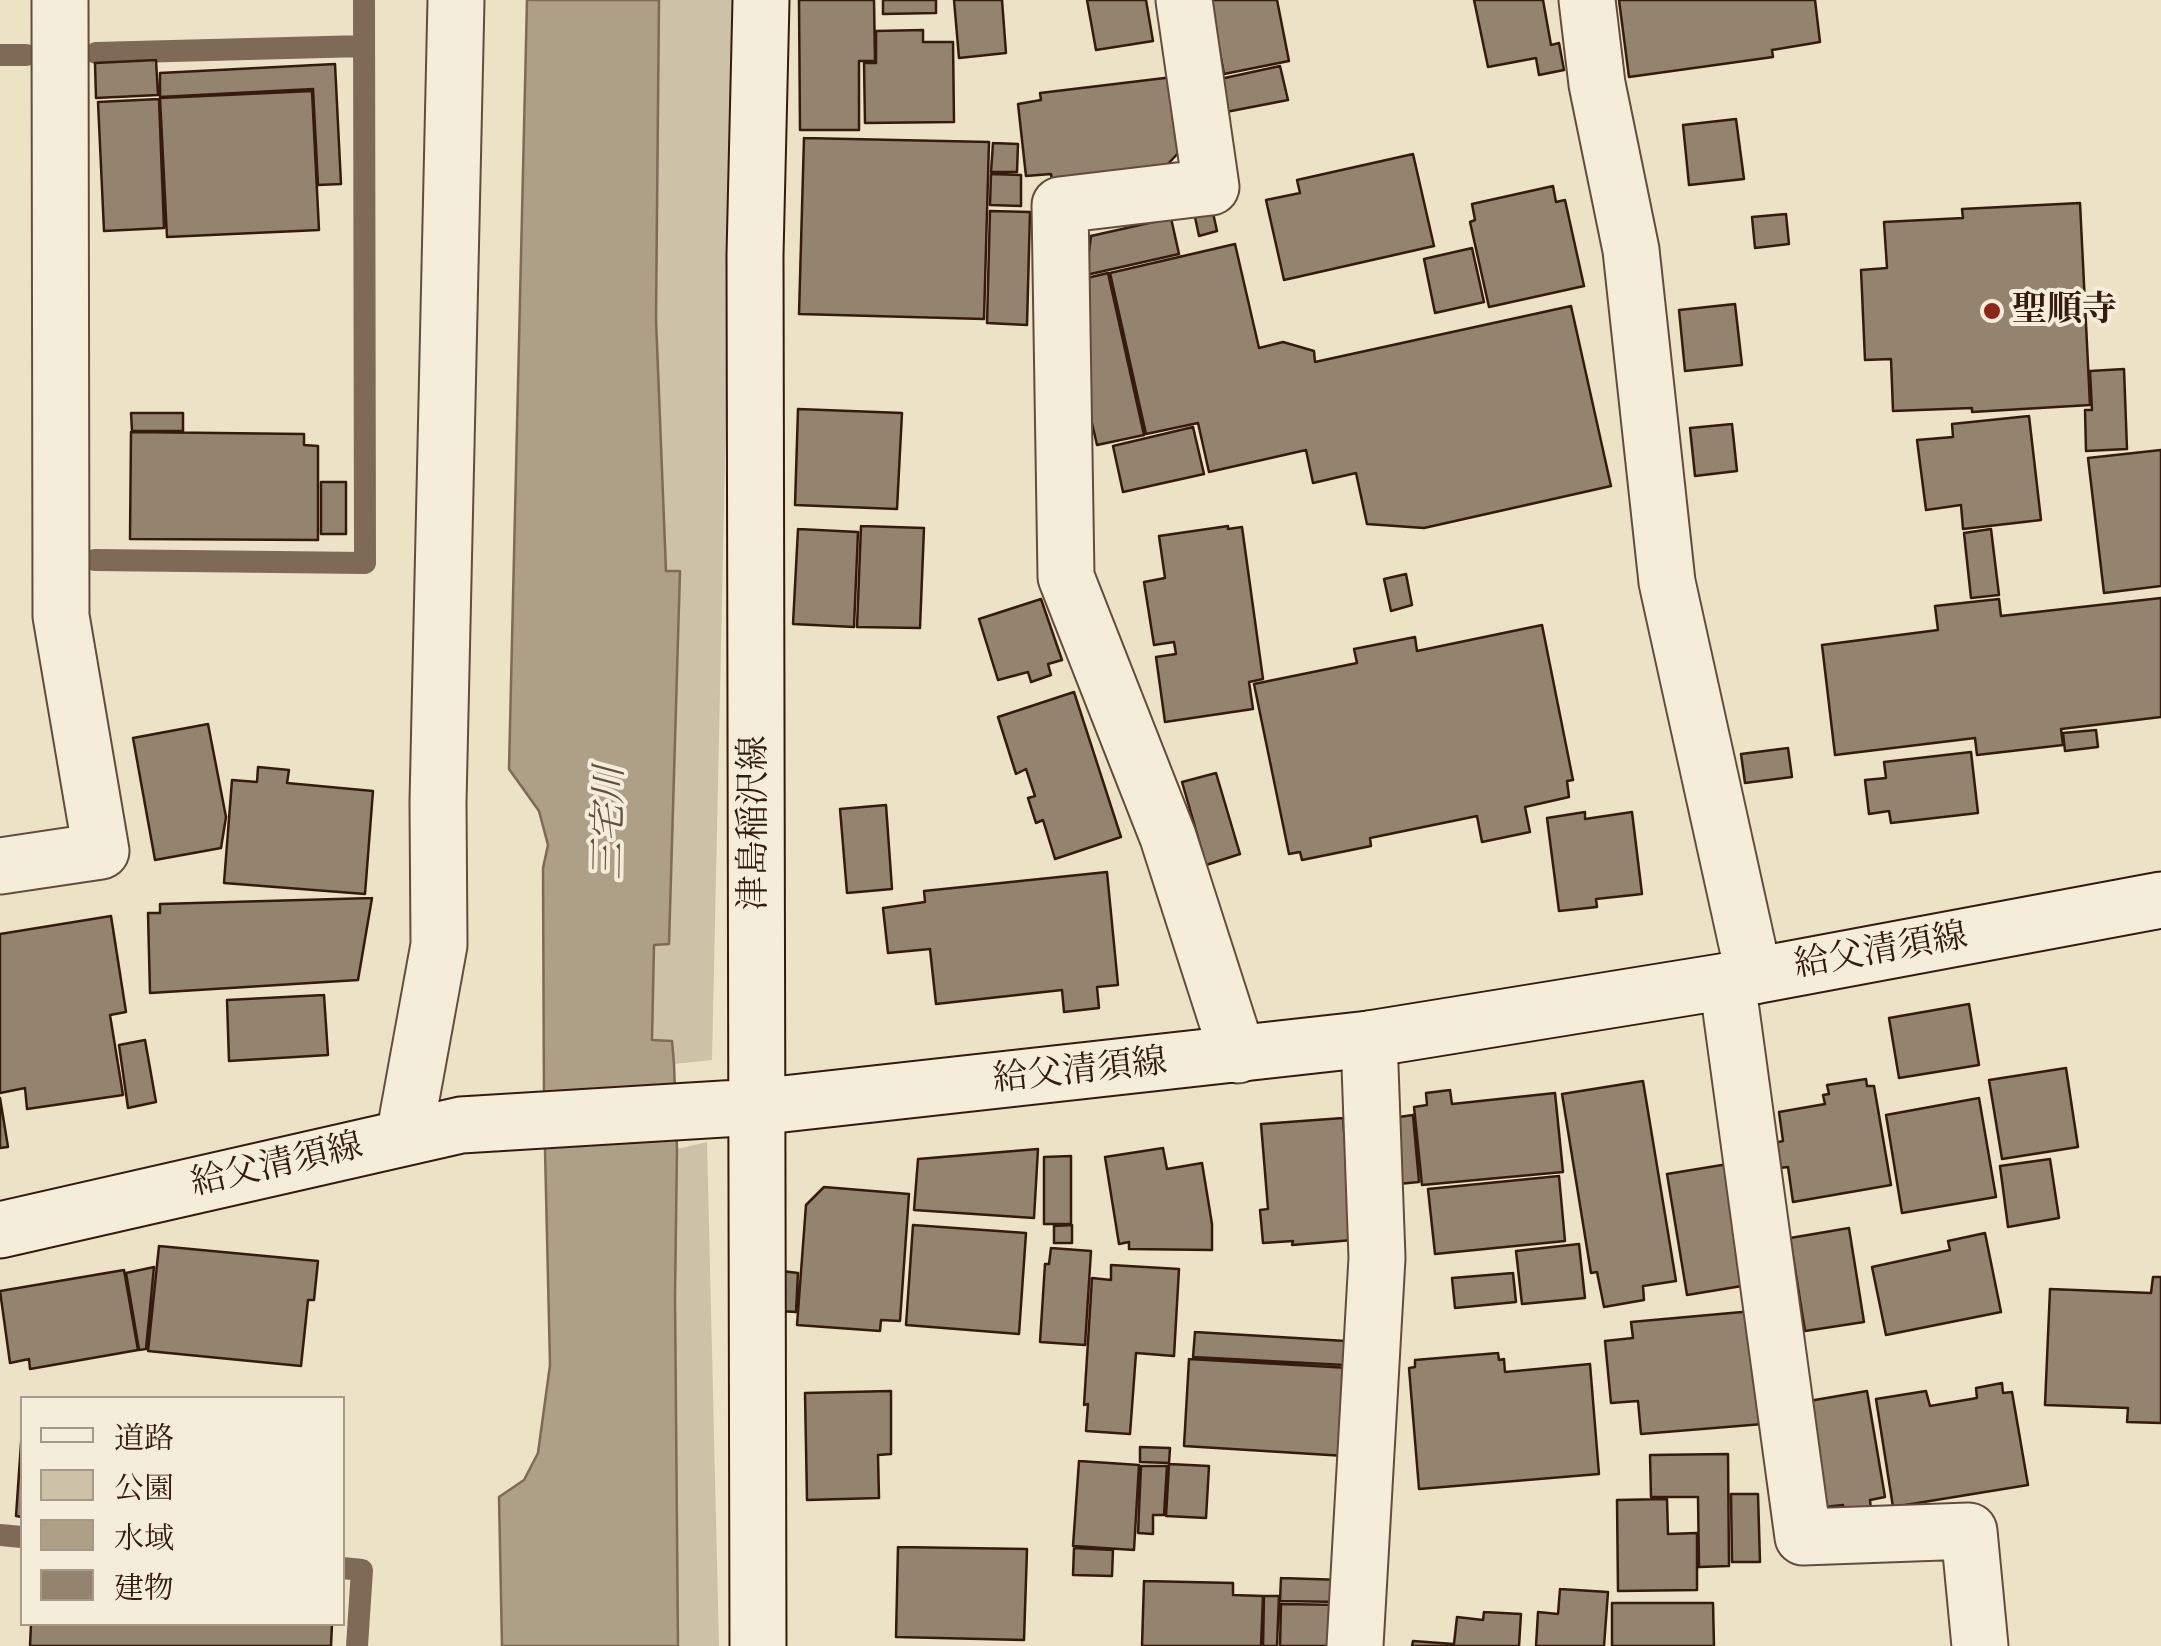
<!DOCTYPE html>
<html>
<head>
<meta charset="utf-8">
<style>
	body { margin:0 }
	#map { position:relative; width:2161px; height:1646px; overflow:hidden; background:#ece3c6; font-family:"IM FELL Great Primer","Noto Serif JP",serif }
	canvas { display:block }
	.legend { position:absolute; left:20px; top:1396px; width:325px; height:230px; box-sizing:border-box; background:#f3edda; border:2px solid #a79988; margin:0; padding:12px 18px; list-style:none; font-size:30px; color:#351a0e }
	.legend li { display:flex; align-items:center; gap:20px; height:50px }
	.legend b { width:50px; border:2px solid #a79988 }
</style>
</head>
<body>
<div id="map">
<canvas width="2161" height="1646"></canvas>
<ul class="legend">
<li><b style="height:12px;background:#f3edda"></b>道路</li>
<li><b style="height:28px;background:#cdc1a7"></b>公園</li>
<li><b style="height:28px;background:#ae9f87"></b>水域</li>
<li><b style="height:28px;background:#94836e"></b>建物</li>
</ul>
</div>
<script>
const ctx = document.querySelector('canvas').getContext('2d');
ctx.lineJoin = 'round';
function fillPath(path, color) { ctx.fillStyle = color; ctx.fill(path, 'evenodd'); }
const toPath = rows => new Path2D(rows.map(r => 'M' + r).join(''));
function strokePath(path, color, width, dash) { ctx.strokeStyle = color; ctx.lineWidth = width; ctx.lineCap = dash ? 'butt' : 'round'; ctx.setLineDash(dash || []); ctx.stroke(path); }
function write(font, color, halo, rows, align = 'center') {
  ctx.font = font + ' "IM FELL Great Primer","Noto Serif JP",serif'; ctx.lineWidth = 8; ctx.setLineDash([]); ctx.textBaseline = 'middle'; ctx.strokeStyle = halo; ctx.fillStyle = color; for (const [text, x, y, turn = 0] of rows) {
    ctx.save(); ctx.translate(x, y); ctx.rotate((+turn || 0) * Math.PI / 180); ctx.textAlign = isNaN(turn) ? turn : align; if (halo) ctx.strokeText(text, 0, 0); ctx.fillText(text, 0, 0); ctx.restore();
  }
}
const green = toPath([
	[659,0,735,0,712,1060,674,1064,672,1041,652,1040,654,944,669,943,680,572,666,572,656,319],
	[707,1142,719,1646,678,1646,675,1296,677,1149]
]);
const water = toPath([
	[527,0,659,0,656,319,666,571,680,571,669,944,654,945,652,1040,672,1041,674,1064,677,1149,675,1296,678,1646,502,1646,499,1497,524,1480,538,1453,550,1365,544,1107,543,868,548,845,539,811,509,769,527,0]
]);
const stream = toPath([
	[96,53,363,46],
	[0,55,26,55],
	[95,560,365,563,364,0],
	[0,1535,22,1537],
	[342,1568,362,1570,357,1646]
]);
const building = toPath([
	[799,0,874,0,875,61,859,61,859,130,800,130,799,0],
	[883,0,936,0,936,13,883,14,883,0],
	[954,0,1002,0,1006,53,959,58,954,0],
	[1087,0,1146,0,1153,41,1096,50,1087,0],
	[1210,0,1277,0,1289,61,1224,74,1210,0],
	[1474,0,1543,0,1551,45,1559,43,1564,70,1539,75,1536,58,1488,67,1474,0],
	[1619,0,1815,0,1820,42,1772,50,1773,57,1629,77,1619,0],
	[923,30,923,42,953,42,954,122,865,123,864,63,876,63,876,31,923,30],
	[156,60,158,95,96,98,95,63,156,60],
	[335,64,341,184,318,185,313,89,160,97,160,73,335,64],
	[1280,66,1288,100,1226,112,1220,79,1280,66],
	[1173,77,1182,149,1166,166,1052,181,1051,174,1026,176,1018,104,1041,100,1040,93,1173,77],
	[312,91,319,230,167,237,160,98,312,91],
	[159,99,164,228,104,231,98,102,159,99],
	[1736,119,1744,179,1689,185,1683,125,1736,119],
	[804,138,989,142,984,319,799,314,804,138],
	[993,143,1018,144,1017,172,991,172,993,143],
	[1413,154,1434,246,1284,280,1266,200,1300,193,1297,180,1413,154],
	[991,174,1021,175,1021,206,990,205,991,174],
	[1553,186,1556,202,1565,200,1584,286,1489,307,1470,222,1475,220,1472,204,1553,186],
	[2080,203,2090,405,1972,412,1972,408,1893,411,1891,359,1865,360,1861,270,1887,268,1884,222,1963,218,1962,209,2080,203],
	[990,211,1030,212,1027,325,987,323,990,211],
	[1213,213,1217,231,1199,236,1195,217,1213,213],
	[1786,214,1789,244,1755,248,1752,217,1786,214],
	[1171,218,1179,254,1086,275,1091,236,1171,218],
	[1235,244,1259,348,1283,342,1314,351,1315,362,1571,306,1611,486,1424,528,1367,524,1356,473,1313,483,1306,450,1209,472,1198,423,1146,434,1110,273,1235,244],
	[1472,248,1484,302,1435,313,1424,259,1472,248],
	[1108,273,1144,435,1097,445,1085,393,1083,279,1108,273],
	[1735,304,1742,365,1685,371,1679,310,1735,304],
	[2124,369,2127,449,2086,451,2085,410,2092,410,2090,371,2124,369],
	[798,409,902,413,897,509,795,505,798,409],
	[131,413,183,413,183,431,132,431,131,413],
	[2029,416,2041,520,1963,529,1961,505,1926,510,1917,440,1953,437,1952,424,2029,416],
	[1732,424,1737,471,1695,476,1690,428,1732,424],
	[1193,427,1204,474,1123,492,1113,446,1193,427],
	[131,432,304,434,304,445,318,446,318,540,130,539,131,432],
	[2161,450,2161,586,2104,593,2088,458,2161,450],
	[321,482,346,482,346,534,321,534,321,482],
	[861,526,924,528,920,628,857,627,861,526],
	[1228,526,1228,529,1242,527,1263,679,1249,682,1253,709,1165,722,1156,657,1176,654,1174,642,1154,645,1144,582,1165,578,1159,536,1228,526],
	[798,529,858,532,854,627,793,624,798,529],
	[1991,529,1999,595,1971,598,1964,533,1991,529],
	[1406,574,1412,605,1391,611,1384,579,1406,574],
	[2161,598,2161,717,2061,729,2063,745,1977,755,1975,738,1835,755,1822,645,1938,630,1935,606,1999,599,2001,616,2161,598],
	[1041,599,1062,660,1048,664,1051,675,1031,682,1028,672,998,680,979,619,1041,599],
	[1542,625,1573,780,1567,781,1569,797,1525,807,1530,832,1482,842,1477,816,1370,838,1371,846,1302,860,1300,852,1289,854,1254,684,1357,663,1354,649,1415,637,1417,651,1542,625],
	[1074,692,1121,837,1055,859,1043,820,1036,823,1028,798,1035,796,1026,769,1016,774,998,717,1074,692],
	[208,724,226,817,221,848,155,860,133,738,208,724],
	[2096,730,2098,747,2065,751,2063,733,2096,730],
	[1788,748,1792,777,1745,783,1741,754,1788,748],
	[1971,752,1978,813,1891,823,1889,811,1869,814,1865,780,1886,778,1884,762,1971,752],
	[258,767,289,770,287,783,373,791,365,894,224,883,232,780,257,782,258,767],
	[1216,773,1240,854,1206,865,1182,782,1216,773],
	[886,805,892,889,847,893,840,809,886,805],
	[1585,812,1585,819,1632,812,1642,894,1596,899,1597,907,1559,911,1547,818,1585,812],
	[1107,872,1118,985,1097,987,1099,1008,1064,1012,1062,990,936,1004,930,949,888,953,883,908,925,902,924,891,1107,872],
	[372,898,358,980,150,993,148,913,160,913,160,904,372,898],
	[111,916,126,1012,110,1015,123,1095,27,1109,25,1088,0,1093,0,934,111,916],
	[324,995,328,1055,229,1061,227,1000,324,995],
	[1969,1004,1979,1065,1899,1078,1889,1018,1969,1004],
	[145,1040,156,1102,128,1108,119,1045,145,1040],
	[2066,1068,2078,1147,2002,1159,1989,1080,2066,1068],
	[1866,1079,1867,1086,1874,1086,1891,1185,1793,1202,1788,1167,1779,1168,1774,1143,1783,1141,1779,1112,1825,1104,1823,1095,1829,1094,1827,1085,1866,1079],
	[1643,1081,1676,1281,1643,1286,1644,1300,1604,1307,1597,1272,1591,1273,1562,1094,1643,1081],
	[1450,1090,1452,1104,1555,1093,1563,1172,1422,1185,1414,1107,1427,1105,1426,1093,1450,1090],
	[0,1098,8,1147,0,1148,0,1098],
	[1979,1098,1996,1197,1902,1213,1886,1115,1979,1098],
	[1413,1115,1419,1182,1398,1184,1392,1118,1413,1115],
	[1343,1118,1353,1240,1292,1245,1293,1241,1263,1243,1260,1210,1268,1209,1261,1124,1343,1118],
	[1163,1148,1167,1169,1202,1163,1212,1224,1212,1250,1129,1249,1129,1242,1119,1244,1105,1157,1163,1148],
	[1038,1149,1034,1218,914,1210,918,1159,1038,1149],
	[1071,1156,1071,1224,1044,1224,1044,1157,1071,1156],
	[2050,1159,2059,1218,2008,1227,2000,1166,2050,1159],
	[1728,1164,1748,1285,1687,1295,1667,1174,1728,1164],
	[1559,1176,1565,1241,1435,1254,1428,1189,1559,1176],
	[824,1187,909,1194,900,1321,881,1320,880,1331,797,1325,806,1205,824,1187],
	[913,1225,1026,1233,1019,1334,906,1325,913,1225],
	[1072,1225,1072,1243,1054,1243,1054,1226,1072,1225],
	[1849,1228,1864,1322,1805,1331,1790,1238,1849,1228],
	[1985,1233,2001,1312,1886,1335,1872,1267,1950,1250,1948,1241,1985,1233],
	[1579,1244,1585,1298,1522,1304,1516,1251,1579,1244],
	[159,1246,318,1261,314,1300,308,1300,301,1366,148,1351,159,1246],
	[1051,1248,1091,1251,1085,1345,1040,1342,1045,1264,1049,1264,1051,1248],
	[1111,1265,1179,1269,1174,1356,1136,1353,1130,1434,1086,1431,1088,1404,1084,1405,1092,1278,1111,1280,1111,1265],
	[154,1267,146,1349,139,1350,126,1273,154,1267],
	[124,1270,138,1350,30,1369,29,1359,10,1363,0,1291,124,1270],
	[782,1271,798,1273,796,1312,779,1311,782,1271],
	[1513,1273,1516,1302,1455,1308,1452,1278,1513,1273],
	[2153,1277,2161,1277,2161,1423,2127,1422,2128,1408,2045,1405,2050,1289,2151,1293,2153,1277],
	[1753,1311,1763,1424,1641,1434,1638,1401,1611,1403,1605,1341,1633,1338,1631,1322,1753,1311],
	[1195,1332,1346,1341,1344,1365,1193,1357,1195,1332],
	[1498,1353,1499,1360,1504,1359,1505,1372,1590,1364,1599,1474,1419,1489,1409,1368,1415,1367,1415,1360,1498,1353],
	[1189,1359,1350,1368,1345,1456,1184,1446,1189,1359],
	[2002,1383,2003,1393,2012,1392,2028,1485,1893,1507,1876,1399,1926,1391,1930,1406,1977,1398,1976,1388,2002,1383],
	[891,1391,891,1454,878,1455,879,1498,807,1500,805,1393,891,1391],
	[1867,1391,1885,1497,1870,1500,1871,1511,1844,1515,1843,1505,1825,1507,1809,1401,1867,1391],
	[22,1429,22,1517,16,1516,22,1429],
	[1140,1447,1170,1448,1169,1463,1140,1462,1140,1447],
	[1728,1454,1729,1566,1699,1567,1698,1497,1651,1497,1650,1455,1728,1454],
	[1079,1461,1139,1465,1134,1550,1073,1546,1079,1461],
	[1169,1464,1209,1466,1206,1518,1166,1516,1169,1464],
	[1141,1466,1167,1466,1164,1515,1153,1515,1153,1534,1138,1533,1141,1466],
	[1731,1494,1758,1494,1760,1562,1732,1562,1731,1494],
	[1667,1499,1668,1534,1697,1533,1697,1590,1618,1591,1617,1500,1667,1499],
	[898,1547,1027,1549,1024,1640,896,1637,898,1547],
	[1074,1548,1113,1550,1112,1576,1073,1575,1074,1548],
	[1281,1578,1343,1580,1342,1602,1280,1601,1281,1578],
	[1144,1581,1233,1583,1233,1595,1263,1596,1261,1646,1142,1646,1144,1581],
	[1560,1589,1608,1592,1604,1646,1536,1646,1538,1612,1558,1614,1560,1589],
	[1264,1596,1279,1596,1277,1646,1263,1646,1264,1596],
	[1612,1603,1713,1603,1714,1646,1612,1646,1612,1603],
	[1281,1604,1342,1605,1341,1646,1280,1646,1281,1604],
	[1484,1612,1521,1614,1519,1646,1412,1646,1413,1641,1454,1644,1457,1617,1483,1620,1484,1612],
	[31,1624,332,1624,331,1646,30,1646,31,1624]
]);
const street = toPath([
	[1184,0,1211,187,1060,205,1066,577,1168,837,1238,1055],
	[1587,0,1597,84,1631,250,1667,582,1754,976],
	[0,866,101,851,61,616,60,0],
	[1727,981,1803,1537,1969,1531,1980,1646],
	[404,1137,439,945,438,802,456,0],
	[1355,1646,1377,1258,1369,1039]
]);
const secondary = toPath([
	[0,1230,461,1125,756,1107,1369,1039,1727,981,2161,900],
	[758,1646,755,255,761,0]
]);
const markers = [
	[1992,311,10,"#8f2418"]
];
const poiNames = [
	["聖順寺",2012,311]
];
const streetNames = [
	["津島稲沢線",755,823,-90],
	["給父清須線",1881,952,-10],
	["給父清須線",1080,1072,-6],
	["給父清須線",277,1166,-13]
];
const waterNames = [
	["三宅川",611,823,-89]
];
fillPath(green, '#cdc1a7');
fillPath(water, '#ae9f87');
strokePath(water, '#7e6a57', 2.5);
strokePath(stream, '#7e6a57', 22);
fillPath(building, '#94836e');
strokePath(building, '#351a0e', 2.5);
strokePath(street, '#634c3c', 59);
strokePath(secondary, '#351a0e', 59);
strokePath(street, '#f3edda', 55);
strokePath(secondary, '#f3edda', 55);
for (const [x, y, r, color] of markers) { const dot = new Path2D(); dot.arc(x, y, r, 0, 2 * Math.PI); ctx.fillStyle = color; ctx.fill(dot); strokePath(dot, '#f3edda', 4); }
write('bold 35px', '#351a0e', '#f3edda', poiNames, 'left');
write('35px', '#351a0e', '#f3edda', streetNames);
write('italic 38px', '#654f3e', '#f3edda', waterNames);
</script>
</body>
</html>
